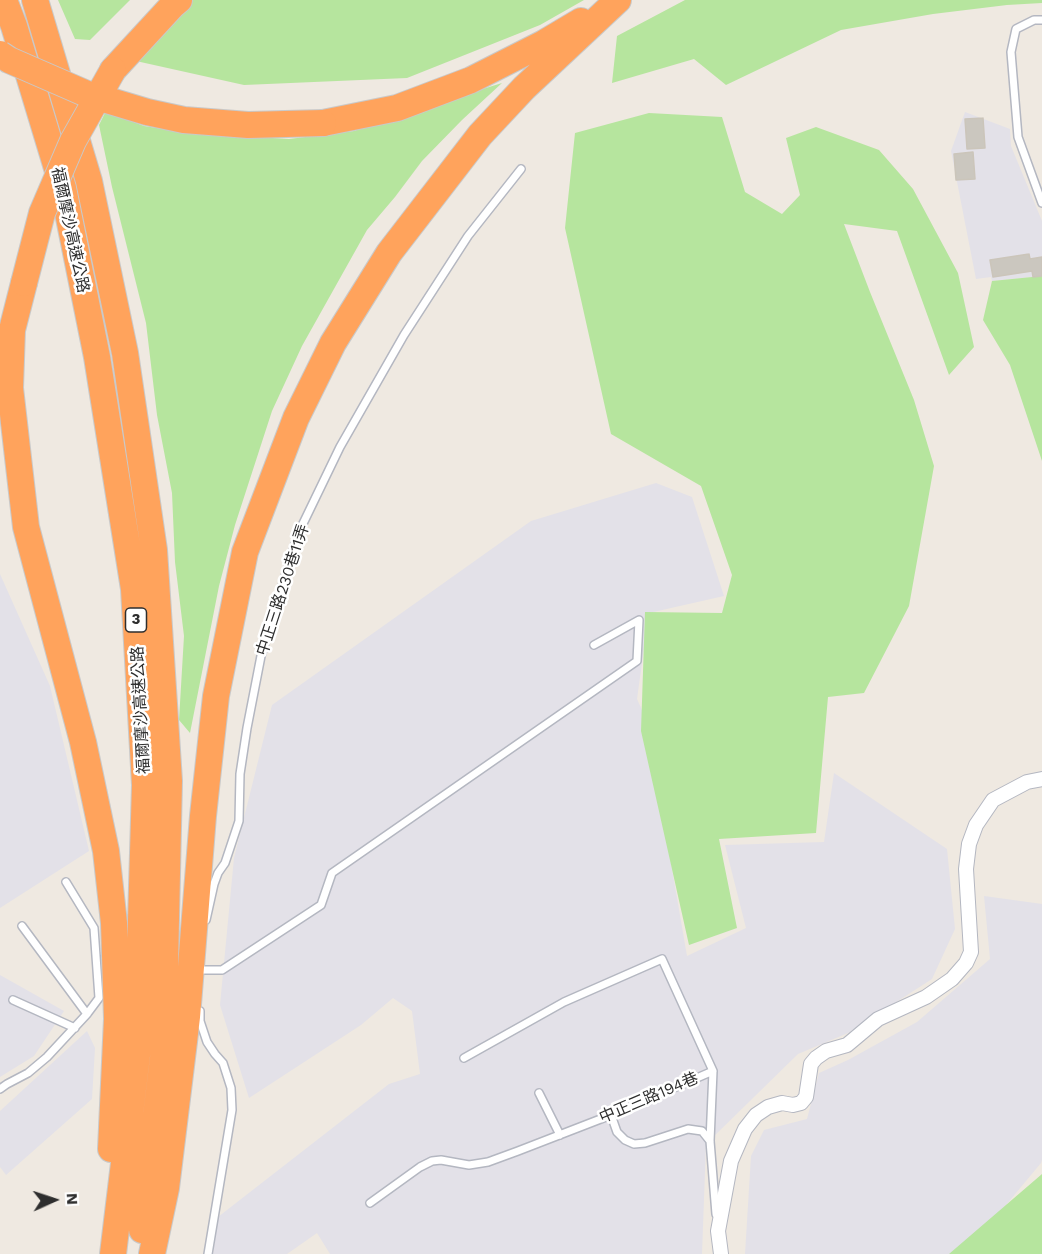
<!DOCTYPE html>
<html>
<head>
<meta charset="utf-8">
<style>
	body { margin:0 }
	#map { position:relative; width:1042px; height:1254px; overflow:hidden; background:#efe9e1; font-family:"Work Sans",sans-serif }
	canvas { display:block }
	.north { position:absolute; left:24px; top:1170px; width:60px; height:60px; -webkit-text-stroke:4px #fff; paint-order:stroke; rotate:87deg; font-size:16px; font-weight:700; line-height:24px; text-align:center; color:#2e2e2e }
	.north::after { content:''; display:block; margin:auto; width:21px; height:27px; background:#2e2e2e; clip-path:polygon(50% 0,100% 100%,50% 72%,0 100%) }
</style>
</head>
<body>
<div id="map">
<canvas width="1042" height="1254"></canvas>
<div class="north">N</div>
</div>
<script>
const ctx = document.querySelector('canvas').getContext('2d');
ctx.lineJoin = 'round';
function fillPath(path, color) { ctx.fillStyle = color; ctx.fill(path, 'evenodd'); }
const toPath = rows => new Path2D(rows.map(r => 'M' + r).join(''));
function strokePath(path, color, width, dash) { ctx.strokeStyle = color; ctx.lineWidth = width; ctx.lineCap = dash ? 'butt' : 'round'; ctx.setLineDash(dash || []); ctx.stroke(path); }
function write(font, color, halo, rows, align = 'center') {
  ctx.font = font + ' "Work Sans","Noto Sans TC",sans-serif'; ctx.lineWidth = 5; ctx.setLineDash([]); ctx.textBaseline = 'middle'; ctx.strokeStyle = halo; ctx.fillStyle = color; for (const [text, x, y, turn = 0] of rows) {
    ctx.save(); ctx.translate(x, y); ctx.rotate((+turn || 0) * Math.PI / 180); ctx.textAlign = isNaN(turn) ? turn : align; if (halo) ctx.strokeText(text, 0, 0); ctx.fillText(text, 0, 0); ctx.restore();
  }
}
const industrial = toPath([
	[965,112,1010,129,1011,146,1042,221,1042,276,992,281,991,277,976,279,951,151],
	[656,483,692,497,724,596,649,613,637,699,670,772,667,840,687,956,746,928,725,845,824,842,834,773,947,849,955,929,932,979,848,1033,798,1054,706,1144,702,1254,330,1254,317,1233,287,1254,213,1254,218,1217,389,1084,420,1074,412,1011,393,998,361,1025,249,1098,220,1005,234,858,272,705,531,521],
	[0,574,50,686,89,851,0,908],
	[984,896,1042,904,1042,1160,1041,1163,971,1247,955,1254,745,1254,751,1156,764,1130,807,1119,819,1073,848,1060,917,1022,990,959],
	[0,975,64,1011,34,1056,0,1077],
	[87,1031,95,1048,92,1099,6,1175,0,1167,0,1111]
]);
const green = toPath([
	[58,0,130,0,90,40,75,39],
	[178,0,584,0,540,25,407,78,244,85,127,59],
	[685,0,1042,0,1042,3,1007,5,933,14,841,30,726,85,694,59,612,83,617,36],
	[502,83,462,120,422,161,395,197,367,230,302,346,272,411,235,525,219,586,190,733,179,720,184,636,175,562,172,493,157,415,146,323,112,187,99,125,106,111,144,126,190,133,289,139,354,131,393,117],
	[649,113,722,117,745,192,782,214,800,195,786,138,816,127,879,150,913,189,958,273,974,347,949,375,897,231,844,224,870,292,914,400,934,466,909,606,864,693,828,697,816,833,719,839,737,928,689,945,641,731,645,612,722,613,732,575,701,486,611,434,565,228,575,133],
	[1042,276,1042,461,1010,365,983,320,992,281],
	[1042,1174,1042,1254,949,1254]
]);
const building = toPath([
	[983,118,985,148,967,149,965,119,983,118],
	[973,152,975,179,956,180,954,154,973,152],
	[1029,254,1030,259,1042,257,1042,276,1033,277,1032,271,993,277,990,260,1029,254]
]);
const lane = toPath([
	[1042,20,1034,20,1016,29,1011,52,1018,137,1042,203],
	[206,920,214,884,218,873,225,863,239,821,240,774,247,728,261,656,298,534,340,447,404,335,468,236,521,169],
	[22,926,87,1014],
	[202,970,222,970,321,905,332,873,637,661,639,620,594,645],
	[13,1000,75,1028],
	[200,1011,200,1021,207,1042,215,1054,223,1063,231,1088,232,1110,208,1254],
	[464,1058,564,1002,662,959,713,1071,710,1141,716,1214],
	[0,1089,7,1084,28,1073,47,1057,87,1014,99,998,94,928,66,882],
	[539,1093,560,1135],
	[611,1115,617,1132,625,1140,634,1144,645,1143,688,1129,702,1131,710,1141],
	[370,1203,420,1167,432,1161,441,1160,469,1165,488,1162,518,1151,611,1115,713,1071]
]);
const street = toPath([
	[721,1254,718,1231,731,1161,745,1129,756,1115,768,1107,782,1103,793,1105,801,1103,806,1097,811,1064,816,1058,826,1051,847,1045,878,1019,926,997,952,979,966,963,971,952,966,869,969,844,976,825,993,800,1027,782,1042,779]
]);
const highway = toPath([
	[4,0,14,26,63,188,97,357,134,589,145,785,137,1056,113,1254],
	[35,0,89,181,125,353,154,550,169,781,163,1058,142,1230],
	[113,70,173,5,179,0],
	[323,123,397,108,471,80,544,43,581,21],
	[24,283,12,330,10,388,26,527,83,742,106,851,114,923,117,1019,111,1149],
	[152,1254,166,1188,187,1017,203,816,216,696,245,552,296,418,333,343,389,253,480,135,524,88,618,0]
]);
const highwayBridge = toPath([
	[0,54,9,60,87,94,147,112,184,120,248,125,323,123],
	[24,283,42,213,73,141,113,70]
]);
const shields = [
	[136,620,21]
];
const shieldNames = [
	["3",136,620]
];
const streetNames = [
	["福爾摩沙高速公路",70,230,78],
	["中正三路230巷11弄",283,590,-72],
	["福爾摩沙高速公路",141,710,-93],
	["中正三路194巷",649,1098,-23]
];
fillPath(industrial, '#e3e1e8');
fillPath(green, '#b6e59e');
fillPath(building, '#cbc7bf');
strokePath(building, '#cbc5ba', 1.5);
strokePath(lane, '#b4b7c1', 10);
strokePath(street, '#b4b7c1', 16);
strokePath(highway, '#c9c9c9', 28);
strokePath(lane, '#fff', 7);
strokePath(street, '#fff', 14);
strokePath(highway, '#ffa35c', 26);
strokePath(highwayBridge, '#c9c9c9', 28, []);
strokePath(highwayBridge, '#ffa35c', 26);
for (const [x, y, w] of shields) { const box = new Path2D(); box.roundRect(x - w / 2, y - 12, w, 24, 4.5); ctx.fillStyle = '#fff'; ctx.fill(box); strokePath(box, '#2e2e2e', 1.5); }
write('bold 15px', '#2e2e2e', null, shieldNames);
write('16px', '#2e2e2e', '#fff', streetNames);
</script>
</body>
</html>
